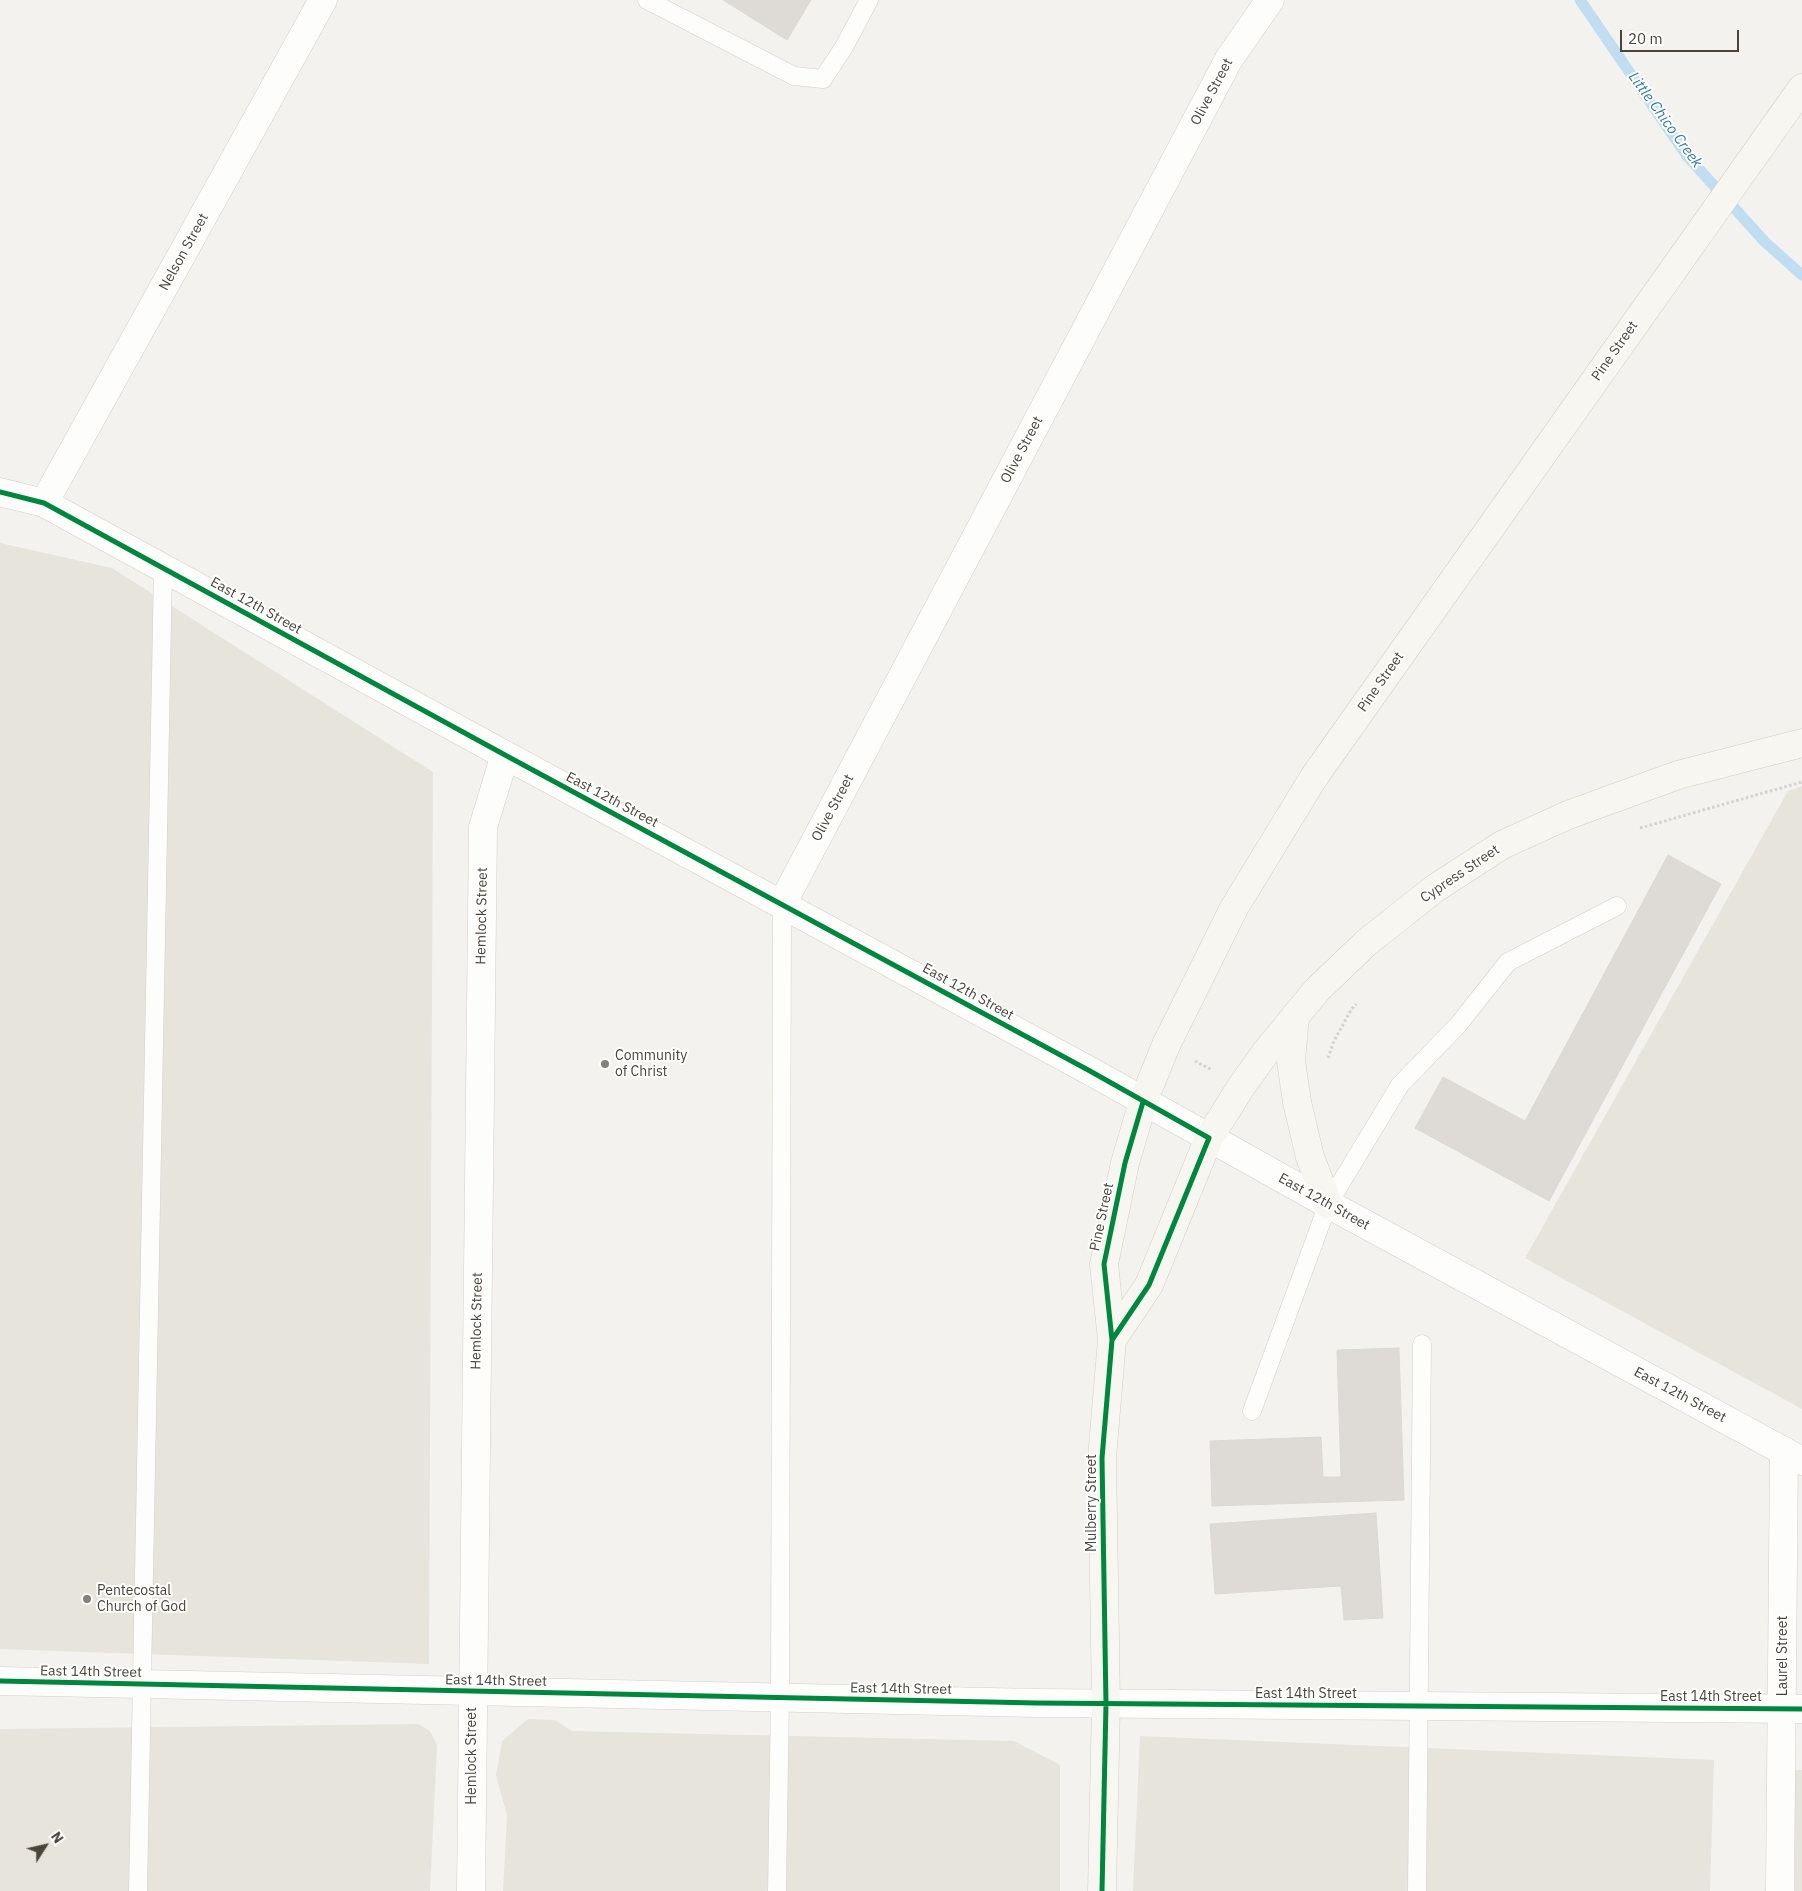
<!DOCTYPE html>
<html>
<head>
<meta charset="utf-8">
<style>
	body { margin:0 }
	#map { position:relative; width:1802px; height:1891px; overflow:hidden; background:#f4f2ee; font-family:"IBM Plex Sans",sans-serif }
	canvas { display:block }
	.north { position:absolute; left:20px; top:1821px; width:50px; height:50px; -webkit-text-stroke:4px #fff; paint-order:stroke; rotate:55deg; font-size:14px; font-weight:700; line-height:20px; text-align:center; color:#4b4439 }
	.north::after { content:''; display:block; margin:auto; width:18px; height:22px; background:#4b4439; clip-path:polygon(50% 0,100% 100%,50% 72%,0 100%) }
	.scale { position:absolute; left:1620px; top:30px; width:119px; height:22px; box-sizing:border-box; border:2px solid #4b4439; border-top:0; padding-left:6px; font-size:15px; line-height:18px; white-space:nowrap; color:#4b4439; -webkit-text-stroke:4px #fff; paint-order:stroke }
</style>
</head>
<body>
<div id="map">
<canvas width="1802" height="1891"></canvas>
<div class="north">N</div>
<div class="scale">20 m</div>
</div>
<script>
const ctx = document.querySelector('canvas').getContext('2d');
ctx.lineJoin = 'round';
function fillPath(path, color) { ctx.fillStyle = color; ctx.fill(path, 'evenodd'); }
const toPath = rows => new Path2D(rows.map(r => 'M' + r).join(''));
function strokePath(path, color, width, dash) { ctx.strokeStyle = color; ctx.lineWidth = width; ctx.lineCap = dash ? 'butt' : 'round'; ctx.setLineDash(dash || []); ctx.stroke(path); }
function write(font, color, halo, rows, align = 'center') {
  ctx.font = font + ' "IBM Plex Sans",sans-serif'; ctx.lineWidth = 4; ctx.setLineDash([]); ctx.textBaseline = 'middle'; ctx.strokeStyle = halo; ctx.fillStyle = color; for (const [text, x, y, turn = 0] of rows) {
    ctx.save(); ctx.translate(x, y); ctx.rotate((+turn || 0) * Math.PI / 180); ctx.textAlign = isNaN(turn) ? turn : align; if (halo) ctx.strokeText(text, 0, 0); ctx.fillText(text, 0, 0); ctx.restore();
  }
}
const residential = toPath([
	[0,543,112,568,433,772,429,1664,0,1649],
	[1802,786,1802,1409,1525,1258,1788,791],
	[528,1719,555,1720,572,1731,1014,1741,1060,1765,1060,1891,503,1891,507,1815,496,1776,502,1741],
	[418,1724,430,1731,437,1745,430,1891,0,1891,0,1729],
	[1140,1736,1714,1760,1710,1891,1133,1891],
	[1795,1770,1802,1770,1802,1891,1795,1891]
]);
const stream = toPath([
	[1580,0,1687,156,1765,242,1802,275]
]);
const building = toPath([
	[723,0,811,0,787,40,723,0],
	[1668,855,1721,884,1549,1201,1415,1128,1443,1077,1525,1121,1668,855],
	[1399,1348,1404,1500,1212,1506,1210,1441,1321,1437,1323,1477,1341,1477,1337,1350,1399,1348],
	[1376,1513,1383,1618,1344,1620,1341,1586,1215,1594,1210,1524,1376,1513]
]);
const path = toPath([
	[1640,828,1802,782],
	[1328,1058,1334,1041,1351,1010,1356,1004],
	[1195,1061,1212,1070]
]);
const lane = toPath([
	[647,0,794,76,823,79,844,47,869,0],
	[1252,1411,1328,1204,1400,1085,1458,1025,1508,962,1617,906],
	[138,1891,163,568],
	[777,1891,780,1698,782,904],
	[1417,1891,1422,1344]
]);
const street = toPath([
	[0,492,44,503,505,755,1090,1071,1328,1204,1802,1461],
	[44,503,323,0],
	[782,904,1229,59,1270,0],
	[0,1681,1037,1703,1802,1709],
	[471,1891,483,827,505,755],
	[1780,1891,1784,1451]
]);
const secondary = toPath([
	[1295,1016,1291,1061,1297,1102,1310,1157,1328,1204],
	[1112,1340,1104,1264,1125,1163,1143,1102,1166,1045,1234,908,1314,777,1802,88],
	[1102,1891,1106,1704,1102,1458,1112,1340,1149,1285,1209,1138,1241,1087,1266,1052,1317,990,1366,943,1434,889,1502,845,1568,815,1678,775,1802,743]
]);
const cycleway = toPath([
	[0,492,44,503,505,755,1090,1071,1209,1138,1149,1285,1112,1340,1102,1458,1106,1704,1102,1891],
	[1112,1340,1104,1264,1125,1163,1143,1102],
	[0,1681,1037,1703,1802,1709]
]);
const markers = [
	[605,1064,5,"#868178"],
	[87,1599,5,"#868178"]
];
const streetNames = [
	["Olive Street",1212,92,-62],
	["Nelson Street",184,252,-61],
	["Pine Street",1615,351,-55],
	["Olive Street",1022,450,-62],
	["East 12th Street",256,606,29],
	["Pine Street",1381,682,-55],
	["East 12th Street",612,800,28],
	["Olive Street",833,808,-62],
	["Cypress Street",1460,874,-34],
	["Hemlock Street",482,916,-89],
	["East 12th Street",968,992,29],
	["East 12th Street",1324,1202,29],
	["Pine Street",1102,1217,-78],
	["Hemlock Street",477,1321,-89],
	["East 12th Street",1680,1395,28],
	["Mulberry Street",1092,1503,-90],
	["Laurel Street",1783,1656,-90],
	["East 14th Street",91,1672,1],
	["East 14th Street",496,1681,1],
	["East 14th Street",901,1689,1],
	["East 14th Street",1306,1694],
	["East 14th Street",1711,1697],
	["Hemlock Street",472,1756,-90]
];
const poiNames = [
	["Community",615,1056],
	["of Christ",615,1072],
	["Pentecostal",97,1591],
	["Church of God",97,1607]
];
const waterNames = [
	["Little Chico Creek",1665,120,54]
];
fillPath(residential, '#e7e4dc');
strokePath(stream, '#c0ddf1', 11);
fillPath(building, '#dedbd6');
strokePath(building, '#dcd9d4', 1);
strokePath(lane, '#d2d0cb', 19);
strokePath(street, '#d2d0cb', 29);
strokePath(secondary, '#d3cfc5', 29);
strokePath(path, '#d3d2cc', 3, [2.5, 2.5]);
strokePath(lane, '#fdfdfc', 18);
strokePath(street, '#fdfdfc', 28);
strokePath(secondary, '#f7f6f1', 28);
strokePath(cycleway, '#00873e', 5);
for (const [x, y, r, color] of markers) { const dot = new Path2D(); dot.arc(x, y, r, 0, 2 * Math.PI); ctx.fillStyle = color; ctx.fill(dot); strokePath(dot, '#fff', 2); }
write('14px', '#4b4439', '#fff', streetNames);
write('14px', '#4b4439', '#fff', poiNames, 'left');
write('italic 15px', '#2e7ab2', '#fff', waterNames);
</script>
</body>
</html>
